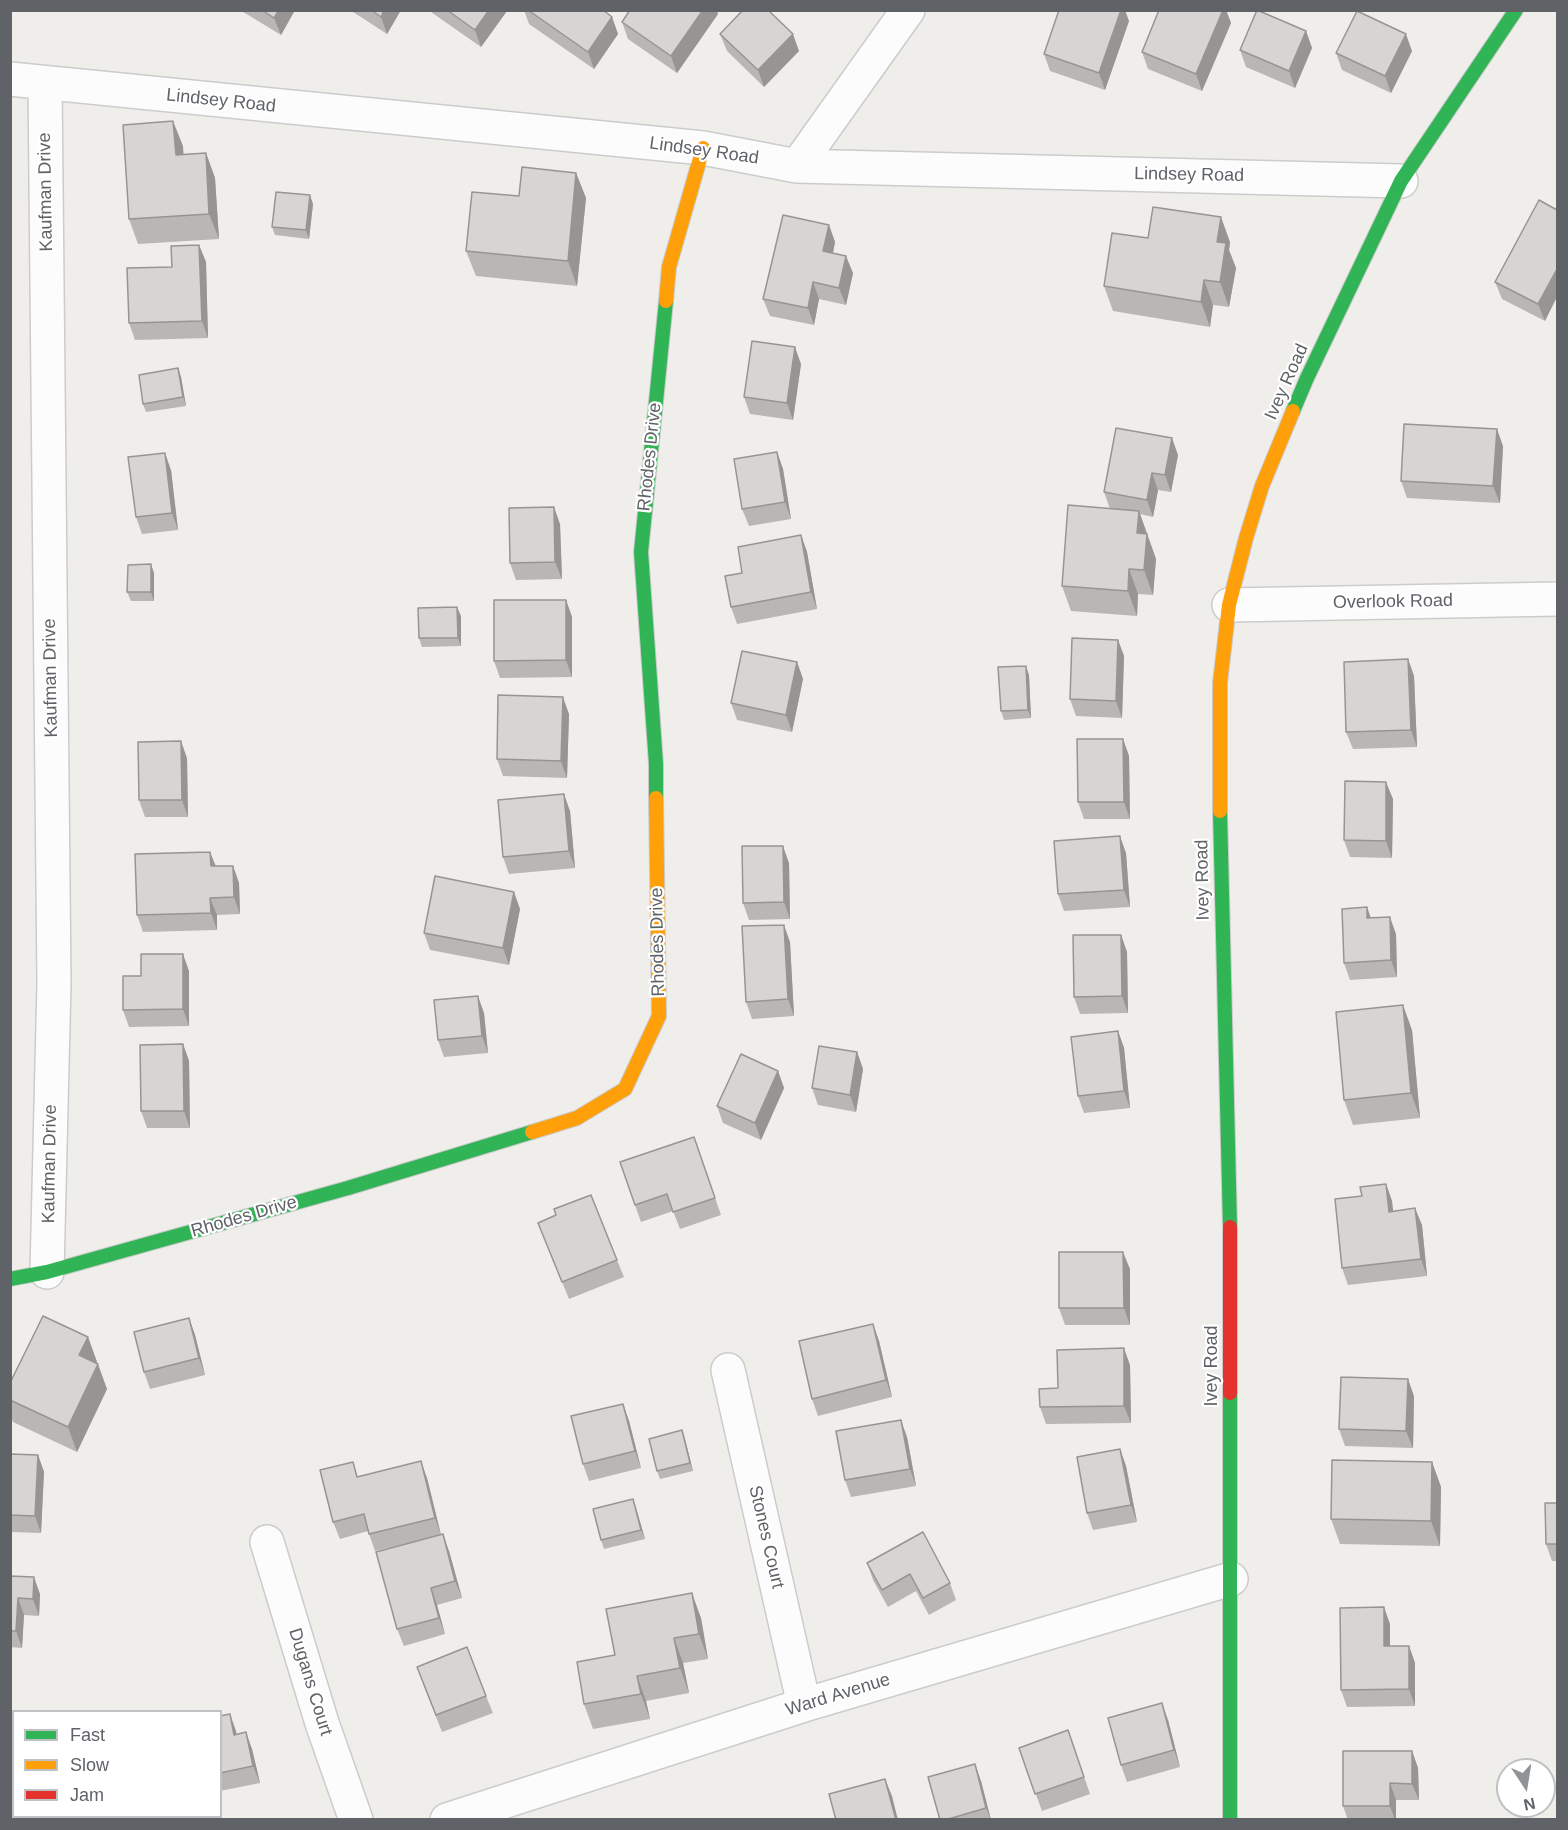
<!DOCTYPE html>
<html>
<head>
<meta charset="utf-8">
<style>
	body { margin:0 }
	#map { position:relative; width:1568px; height:1830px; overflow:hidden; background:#efeeea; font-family:Arial,sans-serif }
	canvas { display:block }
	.frame { position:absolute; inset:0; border:12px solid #5f6368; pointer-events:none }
	.legend { position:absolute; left:12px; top:1710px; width:210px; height:108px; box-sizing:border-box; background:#fff; border:2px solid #bfc1c3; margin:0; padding:8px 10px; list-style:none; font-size:18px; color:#5f6368 }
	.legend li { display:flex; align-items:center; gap:12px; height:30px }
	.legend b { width:30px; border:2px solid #bfc1c3 }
	.north { position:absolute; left:1496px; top:1758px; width:60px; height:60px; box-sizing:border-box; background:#fff; border:2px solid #bfc1c3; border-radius:50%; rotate:168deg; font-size:16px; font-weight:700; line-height:24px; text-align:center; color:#5f6368 }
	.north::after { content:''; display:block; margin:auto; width:21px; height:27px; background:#919496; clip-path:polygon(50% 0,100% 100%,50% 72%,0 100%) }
</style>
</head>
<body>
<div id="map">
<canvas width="1568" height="1830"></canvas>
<div class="frame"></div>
<ul class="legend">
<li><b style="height:8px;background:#30b455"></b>Fast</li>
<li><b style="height:8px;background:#ff9f0a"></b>Slow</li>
<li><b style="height:8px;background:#e5322d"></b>Jam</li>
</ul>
<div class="north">N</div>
</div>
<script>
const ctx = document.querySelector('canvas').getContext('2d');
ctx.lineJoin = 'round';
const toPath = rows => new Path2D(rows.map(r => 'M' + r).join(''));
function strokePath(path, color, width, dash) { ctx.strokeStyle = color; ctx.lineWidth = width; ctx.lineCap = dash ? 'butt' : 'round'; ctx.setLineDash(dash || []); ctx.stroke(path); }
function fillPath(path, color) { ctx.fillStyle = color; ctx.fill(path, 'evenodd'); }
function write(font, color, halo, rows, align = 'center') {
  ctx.font = font + ' Arial,sans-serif'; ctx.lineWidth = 4.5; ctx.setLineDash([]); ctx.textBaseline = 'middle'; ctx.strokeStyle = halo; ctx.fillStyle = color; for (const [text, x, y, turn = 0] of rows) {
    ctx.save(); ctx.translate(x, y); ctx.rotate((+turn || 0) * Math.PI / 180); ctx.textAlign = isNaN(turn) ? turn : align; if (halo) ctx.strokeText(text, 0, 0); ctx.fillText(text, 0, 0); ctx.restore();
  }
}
const street = toPath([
	[10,79,703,148,797,166,1401,181],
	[45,83,54,983,47,1272],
	[797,166,908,10],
	[1229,605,1558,599],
	[728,1370,804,1705],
	[267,1542,322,1723,356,1820],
	[447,1820,804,1705,1231,1579]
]);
const fast = toPath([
	[1293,411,1307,378,1401,181,1516,10],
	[656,798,656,764,641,552,666,301],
	[1220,811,1230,1227],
	[10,1279,47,1272,348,1188,532,1132],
	[1230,1393,1230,1820]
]);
const slow = toPath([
	[666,301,669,267,703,148],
	[1220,811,1220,683,1229,605,1246,538,1262,486,1293,411],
	[532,1132,577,1118,625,1089,659,1016,656,798]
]);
const jam = toPath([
	[1230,1227,1230,1393]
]);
const wall = toPath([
	[240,10,295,10,281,35],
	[350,10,401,10,387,34],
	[430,10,507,10,507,11,481,47,431,12],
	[524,10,603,10,612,17,618,34,594,69,529,24],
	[1159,10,1226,10,1231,23,1202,91,1148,69,1142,52],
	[718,14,677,73,628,39,622,22],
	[1129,21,1105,90,1050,71,1044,54],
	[1306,31,1312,48,1295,88,1246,67,1240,50],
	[720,34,799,51,764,87,727,51],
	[1412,51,1391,93,1342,70,1336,53],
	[183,146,183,154,206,153,215,178,219,239,138,244,129,219],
	[576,173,586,198,577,286,476,276,466,251,519,196],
	[1539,200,1545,321,1502,299,1495,282],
	[313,204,309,239,275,235,272,227],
	[829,225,835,242,833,253,853,273,846,305,819,299,814,325,770,316,763,299],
	[1148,238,1230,242,1229,250,1236,268,1229,307,1213,305,1210,327,1113,311,1104,286],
	[199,245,206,262,208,338,135,340,129,323],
	[801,364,793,420,750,414,744,397],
	[178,368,181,377,186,406,146,412,143,404],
	[1503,446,1500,503,1407,498,1401,481],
	[777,452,783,469,791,519,749,526,742,509],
	[1178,455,1171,492,1158,490,1153,517,1140,514,1156,559,1153,595,1138,594,1137,616,1071,611,1062,586,1110,509,1104,492],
	[171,470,178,530,142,534,136,517],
	[560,524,562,579,516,580,510,563],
	[801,535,807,552,817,609,737,624,731,607,742,573],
	[154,573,154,601,131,601,127,592],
	[566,600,572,617,572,677,500,678,494,661],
	[461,616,461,646,422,647,419,638],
	[1118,640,1124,656,1122,718,1076,716,1070,699],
	[1408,659,1414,676,1417,747,1353,749,1346,732],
	[797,662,803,679,792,732,737,720,731,703],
	[1029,675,1031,718,1004,720,1001,711],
	[569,714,567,778,503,776,497,759],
	[1123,739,1129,756,1130,819,1084,819,1078,802],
	[187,758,188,817,145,817,139,800],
	[1393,799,1392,858,1350,857,1344,840],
	[570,811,575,868,509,874,503,857],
	[210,852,215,866,233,866,239,883,240,914,217,915,217,930,143,932,137,915],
	[1126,853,1130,907,1064,911,1058,894],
	[789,863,790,919,749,920,743,903],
	[520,909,509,965,430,950,424,933],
	[1371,918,1396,934,1397,977,1350,980,1344,963],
	[1121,935,1127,952,1128,1013,1080,1014,1074,997],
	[790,942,794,1016,752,1019,746,1002],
	[189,971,189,1026,129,1027,123,1010],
	[484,1013,488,1053,444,1057,438,1040],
	[1412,1030,1420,1118,1353,1125,1344,1100],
	[1118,1031,1124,1048,1130,1108,1084,1113,1078,1096],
	[183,1044,189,1061,190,1128,147,1128,141,1111],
	[857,1052,863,1069,856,1112,818,1105,812,1088],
	[778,1071,784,1088,761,1140,723,1123,717,1106],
	[694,1137,721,1215,680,1229,673,1211,641,1222,635,1205],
	[1386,1184,1392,1201,1393,1211,1422,1225,1427,1276,1348,1285,1342,1268,1362,1196],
	[538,1223,617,1260,624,1277,569,1299],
	[1130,1269,1130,1325,1065,1325,1059,1308],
	[189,1318,195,1335,205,1375,150,1389,144,1372],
	[873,1324,879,1341,892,1397,818,1416,812,1399],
	[88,1337,97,1362,96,1364,107,1389,77,1452,13,1422,10,1414,10,1383],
	[1130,1365,1131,1423,1046,1424,1040,1407,1058,1388],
	[1414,1396,1413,1448,1345,1446,1339,1429],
	[623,1404,629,1421,641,1468,589,1481,583,1464],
	[682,1430,693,1471,660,1479,657,1471],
	[907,1437,916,1486,851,1497,845,1480],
	[1120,1449,1126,1466,1137,1522,1093,1530,1087,1513],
	[10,1454,38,1455,44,1472,41,1533,10,1532],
	[1432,1462,1441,1487,1440,1546,1340,1544,1331,1519],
	[359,1477,427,1478,441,1535,375,1551,368,1531,340,1539,333,1522],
	[1557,1503,1557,1561,1552,1561,1546,1544],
	[636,1508,645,1539,604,1549,601,1540],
	[449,1551,462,1598,437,1605,445,1634,404,1646,397,1629],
	[867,1563,950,1583,956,1600,929,1615,916,1591,888,1607,873,1580],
	[10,1576,40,1594,39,1616,24,1615,22,1648,10,1647],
	[701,1618,708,1659,683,1663,689,1693,646,1701,650,1719,593,1729,584,1704,615,1655],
	[1390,1624,1390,1646,1409,1646,1415,1663,1415,1706,1347,1707,1341,1690],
	[423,1684,486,1696,493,1713,442,1732],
	[220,1716,236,1731,236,1734,252,1749,260,1783,220,1791],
	[1168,1720,1180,1767,1127,1782,1121,1765],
	[1068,1730,1090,1794,1042,1811,1019,1748],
	[1412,1751,1418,1768,1419,1800,1396,1800,1396,1820,1348,1820,1343,1806],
	[981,1781,991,1820,940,1820]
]);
const shadedWall = toPath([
	[279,10,295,10,281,35,274,18],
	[384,10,401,10,387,34,381,17],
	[489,10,507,11,481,47,475,30],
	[703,10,717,10,718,14,677,73,671,56],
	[1121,10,1125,10,1129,21,1105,90,1099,73],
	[1223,10,1226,10,1231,23,1202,91,1196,74],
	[612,17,618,34,594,69,588,52],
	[1306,31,1312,48,1295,88,1289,71],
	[793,34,799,51,764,87,758,70],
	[1406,34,1412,51,1391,93,1385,76],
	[173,121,183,146,185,180,176,155],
	[206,153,215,178,219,239,209,214],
	[576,173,586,198,577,286,568,261],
	[310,195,313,204,309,239,306,230],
	[1221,217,1230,242,1229,250,1236,268,1229,307,1220,282,1217,242],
	[829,225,835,242,830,268,823,251],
	[199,245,206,262,208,338,202,321],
	[846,256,853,273,846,305,839,288],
	[1557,269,1557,297,1545,321,1538,304],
	[1204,280,1213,305,1210,327,1201,302],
	[813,282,819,299,814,325,808,308],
	[795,347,801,364,793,420,787,403],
	[178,368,181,377,186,406,183,397],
	[1497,429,1503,446,1500,503,1493,486],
	[1172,438,1178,455,1171,492,1165,475],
	[777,452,783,469,791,519,785,502],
	[165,453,171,470,178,530,172,513],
	[1152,473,1158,490,1153,517,1147,500],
	[554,507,560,524,562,579,555,562],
	[1139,511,1156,559,1153,595,1144,570,1137,533],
	[801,535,807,552,817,609,811,592],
	[151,564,154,573,154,601,151,592],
	[1129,569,1138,594,1137,616,1128,591],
	[566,600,572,617,572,677,566,660],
	[457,607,461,616,461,646,458,638],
	[1118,640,1124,656,1122,718,1116,701],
	[1408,659,1414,676,1417,747,1411,730],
	[797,662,803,679,792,732,786,715],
	[1026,666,1029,675,1031,718,1028,710],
	[563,697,569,714,567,778,561,761],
	[1123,739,1129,756,1130,819,1124,802],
	[181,741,187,758,188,817,182,800],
	[1386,782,1393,799,1392,858,1386,841],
	[564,794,570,811,575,868,569,851],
	[1120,836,1126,853,1130,907,1124,890],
	[783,846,789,863,790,919,784,902],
	[210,852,217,869,211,866],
	[233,866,239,883,240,914,234,897],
	[514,892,520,909,509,965,503,948],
	[210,898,217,915,217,930,211,913],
	[1367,907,1373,924,1367,918],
	[1390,917,1396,934,1397,977,1391,960],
	[784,925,790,942,794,1016,788,999],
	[1121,935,1127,952,1128,1013,1122,996],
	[183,954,189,971,189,1026,183,1009],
	[478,996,484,1013,488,1053,482,1036],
	[1403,1005,1412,1030,1420,1118,1411,1093],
	[1118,1031,1124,1048,1130,1108,1124,1091],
	[183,1044,189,1061,190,1128,184,1111],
	[857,1052,863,1069,856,1112,850,1095],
	[778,1071,784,1088,761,1140,755,1123],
	[1386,1184,1392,1201,1395,1229,1389,1212],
	[1415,1208,1422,1225,1427,1276,1421,1259],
	[1123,1252,1130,1269,1130,1325,1124,1308],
	[189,1318,195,1335,205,1375,199,1358],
	[873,1324,879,1341,892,1397,886,1380],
	[88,1337,97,1362,88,1380,79,1355],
	[1124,1348,1130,1365,1131,1423,1124,1406],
	[98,1364,107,1389,77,1452,68,1427],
	[1408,1379,1414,1396,1413,1448,1406,1431],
	[623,1404,629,1421,641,1468,635,1451],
	[901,1420,907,1437,916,1486,910,1469],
	[682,1430,685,1439,693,1471,690,1463],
	[1120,1449,1126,1466,1137,1522,1131,1505],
	[38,1455,44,1472,41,1533,35,1516],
	[421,1461,427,1478,441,1535,435,1518],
	[1432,1462,1441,1487,1440,1546,1431,1521],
	[633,1499,636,1508,645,1539,641,1530],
	[443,1534,449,1551,462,1598,455,1581],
	[34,1577,40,1594,39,1616,33,1599],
	[431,1588,437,1605,445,1634,439,1618],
	[692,1593,701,1618,708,1659,699,1634],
	[18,1598,24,1615,22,1648,16,1631],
	[1384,1607,1390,1624,1390,1663,1384,1646],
	[674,1638,683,1663,689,1693,680,1668],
	[1409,1646,1415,1663,1415,1706,1409,1689],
	[637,1676,646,1701,650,1719,641,1694],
	[1162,1703,1168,1720,1180,1767,1174,1750],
	[230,1714,236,1731,240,1752,234,1735],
	[246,1732,252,1749,260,1783,253,1766],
	[1412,1751,1418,1768,1419,1800,1412,1784],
	[975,1764,981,1781,991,1820,986,1808],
	[885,1779,892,1796,898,1820,896,1820],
	[1390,1783,1396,1800,1396,1820,1395,1820,1390,1806]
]);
const building = toPath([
	[262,10,279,10,274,18,262,10],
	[371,10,384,10,381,17,371,10],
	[447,10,489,10,475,30,447,10],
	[528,10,603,10,612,17,588,52,528,10],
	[630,10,703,10,671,56,622,22,630,10],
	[743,10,768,10,793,34,758,70,720,34,743,10],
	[1059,10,1121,10,1099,73,1044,54,1059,10],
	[1159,10,1223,10,1196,74,1142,52,1159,10],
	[1257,10,1306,31,1289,71,1240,50,1257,10],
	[1357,11,1406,34,1385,76,1336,53,1357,11],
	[173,121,176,155,206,153,209,214,129,219,123,125,173,121],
	[522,167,576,173,568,261,466,251,472,192,519,196,522,167],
	[276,192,310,195,306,230,272,227,276,192],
	[1539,200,1557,210,1557,269,1538,304,1495,282,1539,200],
	[1153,207,1221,217,1217,242,1226,243,1220,282,1204,280,1201,302,1104,286,1112,233,1148,238,1153,207],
	[783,215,829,225,823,251,846,256,839,288,813,282,808,308,763,299,783,215],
	[199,245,202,321,129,323,127,268,172,267,171,246,199,245],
	[752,341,795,347,787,403,744,397,752,341],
	[178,368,183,397,143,404,139,375,178,368],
	[1404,424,1497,429,1493,486,1401,481,1404,424],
	[1116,428,1172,438,1165,475,1152,473,1147,500,1104,492,1116,428],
	[777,452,785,502,742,509,734,459,777,452],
	[165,453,172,513,136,517,128,457,165,453],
	[1068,505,1139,511,1137,533,1147,534,1144,570,1129,569,1128,591,1062,586,1068,505],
	[554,507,555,562,510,563,509,508,554,507],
	[801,535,811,592,731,607,725,576,742,573,738,547,801,535],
	[151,564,151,592,127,592,128,565,151,564],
	[494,600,566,600,566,660,494,661,494,600],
	[457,607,458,638,419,638,418,608,457,607],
	[1072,638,1118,640,1116,701,1070,699,1072,638],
	[742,651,797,662,786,715,731,703,742,651],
	[1408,659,1411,730,1346,732,1344,662,1408,659],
	[1026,666,1028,710,1001,711,998,667,1026,666],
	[498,695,563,697,561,761,497,759,498,695],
	[1077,739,1123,739,1124,802,1078,802,1077,739],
	[181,741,182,800,139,800,138,742,181,741],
	[1345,781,1386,782,1386,841,1344,840,1345,781],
	[564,794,569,851,503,857,498,800,564,794],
	[1120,836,1124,890,1058,894,1054,841,1120,836],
	[742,846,783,846,784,902,743,903,742,846],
	[210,852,211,866,233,866,234,897,210,898,211,913,137,915,135,854,210,852],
	[435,876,514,892,503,948,424,933,435,876],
	[1367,907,1367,918,1390,917,1391,960,1344,963,1342,909,1367,907],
	[784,925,788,999,746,1002,742,926,784,925],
	[1073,935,1121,935,1122,996,1074,997,1073,935],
	[141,954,183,954,183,1009,123,1010,123,976,141,976,141,954],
	[478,996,482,1036,438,1040,434,1000,478,996],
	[1403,1005,1411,1093,1344,1100,1336,1012,1403,1005],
	[1118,1031,1124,1091,1078,1096,1071,1037,1118,1031],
	[183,1044,184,1111,141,1111,140,1045,183,1044],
	[819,1046,857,1052,850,1095,812,1088,819,1046],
	[741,1054,778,1071,755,1123,717,1106,741,1054],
	[694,1137,715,1198,673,1212,667,1194,635,1205,620,1162,694,1137],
	[1386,1184,1389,1212,1415,1208,1421,1259,1342,1268,1335,1199,1362,1196,1360,1187,1386,1184],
	[591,1195,617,1260,562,1282,538,1223,556,1215,554,1209,591,1195],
	[1059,1252,1123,1252,1124,1308,1059,1308,1059,1252],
	[43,1316,88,1337,79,1355,98,1364,68,1427,10,1400,10,1383,43,1316],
	[189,1318,199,1358,144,1372,134,1332,189,1318],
	[873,1324,886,1380,812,1399,799,1341,873,1324],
	[1124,1348,1124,1406,1040,1407,1039,1389,1058,1388,1057,1350,1124,1348],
	[1341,1377,1408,1379,1406,1431,1339,1429,1341,1377],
	[623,1404,635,1451,583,1464,571,1416,623,1404],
	[901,1420,910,1469,845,1480,836,1431,901,1420],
	[682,1430,690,1463,657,1471,649,1439,682,1430],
	[1120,1449,1131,1505,1087,1513,1077,1457,1120,1449],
	[10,1454,38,1455,35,1516,10,1515,10,1454],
	[1332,1460,1432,1462,1431,1521,1331,1519,1332,1460],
	[421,1461,435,1518,369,1534,364,1514,333,1522,320,1470,353,1462,357,1477,421,1461],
	[633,1499,641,1530,601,1540,593,1509,633,1499],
	[1545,1503,1557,1503,1557,1544,1546,1544,1545,1503],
	[923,1532,950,1583,923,1598,910,1574,882,1590,867,1563,923,1532],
	[443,1534,455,1581,431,1588,439,1618,397,1629,376,1552,443,1534],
	[10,1576,34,1577,33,1599,18,1598,16,1631,10,1631,10,1576],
	[692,1593,699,1634,674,1638,680,1668,637,1676,641,1694,584,1704,577,1662,615,1655,606,1609,692,1593],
	[1384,1607,1384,1646,1409,1646,1409,1689,1341,1690,1340,1608,1384,1607],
	[467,1647,486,1696,436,1715,417,1667,467,1647],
	[1162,1703,1174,1750,1121,1765,1108,1718,1162,1703],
	[230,1714,234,1735,246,1732,253,1766,220,1773,220,1716,230,1714],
	[1068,1730,1084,1777,1035,1794,1019,1748,1068,1730],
	[1343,1751,1412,1751,1412,1784,1390,1783,1390,1806,1343,1806,1343,1751],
	[975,1764,986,1808,945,1820,940,1820,928,1777,975,1764],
	[885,1779,896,1820,836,1820,829,1794,885,1779]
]);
const streetNames = [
	["Lindsey Road",221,101,6],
	["Lindsey Road",704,151,8],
	["Lindsey Road",1189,175,1],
	["Kaufman Drive",46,192,-91],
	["Ivey Road",1287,382,-66],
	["Rhodes Drive",650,457,-84],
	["Overlook Road",1393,602,-1],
	["Kaufman Drive",51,678,-91],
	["Ivey Road",1203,880,-91],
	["Rhodes Drive",658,942,-91],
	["Kaufman Drive",50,1164,-89],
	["Rhodes Drive",244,1217,-16],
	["Ivey Road",1212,1366,-90],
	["Stones Court",766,1537,77],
	["Dugans Court",310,1682,73],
	["Ward Avenue",838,1695,-17]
];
strokePath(street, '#cbcccc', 36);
strokePath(fast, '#cacacb', 16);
strokePath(slow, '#cacacb', 16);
strokePath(jam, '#cacacb', 16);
strokePath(street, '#fdfcfc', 33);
strokePath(fast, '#30b455', 14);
strokePath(slow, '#ff9f0a', 14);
strokePath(jam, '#e5322d', 14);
fillPath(wall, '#b8b7b5');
fillPath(shadedWall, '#969594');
fillPath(building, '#d6d5d3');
strokePath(building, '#969594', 1.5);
write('18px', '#5f6368', '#fff', streetNames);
</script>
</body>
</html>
